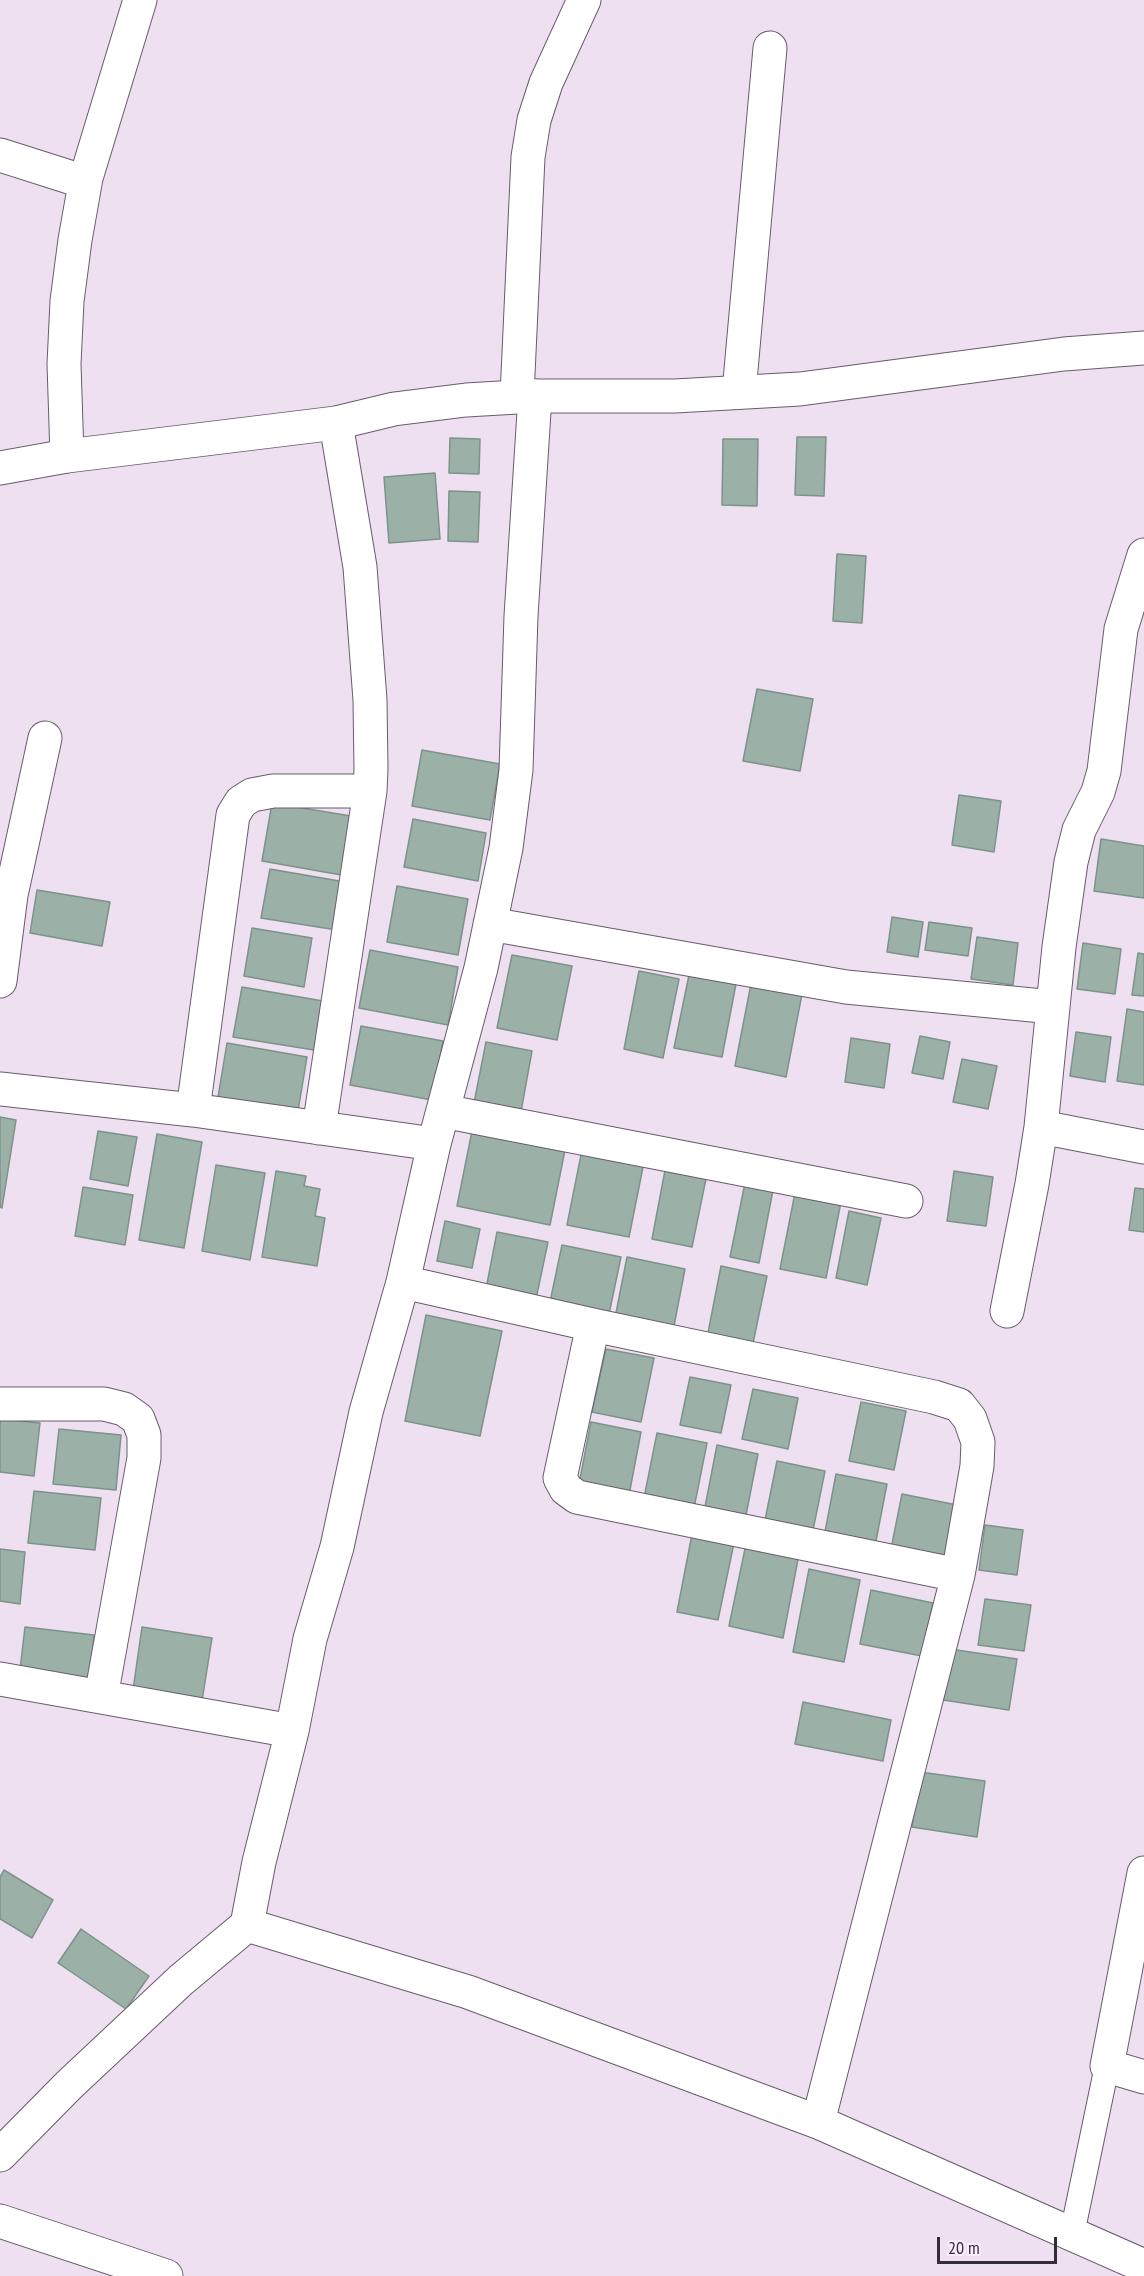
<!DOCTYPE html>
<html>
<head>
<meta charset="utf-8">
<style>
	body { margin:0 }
	#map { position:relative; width:1144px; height:2276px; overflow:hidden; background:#eedff1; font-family:"PT Sans Narrow",sans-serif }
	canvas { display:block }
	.scale { position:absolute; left:937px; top:2237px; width:120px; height:27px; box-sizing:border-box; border:3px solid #332e35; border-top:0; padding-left:8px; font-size:18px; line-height:21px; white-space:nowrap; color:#332e35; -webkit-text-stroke:4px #fbedfe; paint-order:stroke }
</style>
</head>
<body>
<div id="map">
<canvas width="1144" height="2276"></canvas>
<div class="scale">20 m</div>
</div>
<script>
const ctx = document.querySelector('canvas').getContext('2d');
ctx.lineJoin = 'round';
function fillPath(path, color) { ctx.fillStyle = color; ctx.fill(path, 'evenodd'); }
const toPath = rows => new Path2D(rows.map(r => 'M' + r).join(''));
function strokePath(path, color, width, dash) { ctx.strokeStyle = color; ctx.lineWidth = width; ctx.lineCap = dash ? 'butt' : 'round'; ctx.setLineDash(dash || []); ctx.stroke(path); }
const building = toPath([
	[797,437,826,437,824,496,795,495,797,437],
	[450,438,480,439,479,474,449,473,450,438],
	[723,439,758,439,757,506,722,505,723,439],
	[435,473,440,539,389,543,384,477,435,473],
	[449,491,480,492,478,542,448,541,449,491],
	[837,554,866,556,862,623,833,621,837,554],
	[757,689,813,699,800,771,743,761,757,689],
	[422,750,500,764,490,820,412,806,422,750],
	[959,795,1001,801,994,852,952,845,959,795],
	[272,803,357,817,347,876,262,861,272,803],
	[413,819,486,833,478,881,404,867,413,819],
	[1101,839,1144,846,1144,898,1094,891,1101,839],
	[270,869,345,882,337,930,261,918,270,869],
	[397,886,468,899,458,955,387,942,397,886],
	[37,890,110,902,102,946,30,933,37,890],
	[892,917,923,922,918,957,887,952,892,917],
	[929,922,972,928,968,956,925,950,929,922],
	[252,928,312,938,304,987,244,976,252,928],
	[977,937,1018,943,1013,985,971,979,977,937],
	[1083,943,1121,949,1115,994,1077,989,1083,943],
	[370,950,458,967,448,1025,359,1008,370,950],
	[1138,953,1144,954,1144,996,1132,995,1138,953],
	[512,955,572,966,557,1040,497,1028,512,955],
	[639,971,679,979,663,1058,624,1049,639,971],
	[689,975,736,984,722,1057,674,1048,689,975],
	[751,984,802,994,786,1077,735,1066,751,984],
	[242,987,323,1001,314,1050,233,1037,242,987],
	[1127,1009,1144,1012,1144,1085,1117,1081,1127,1009],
	[361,1026,443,1041,432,1100,350,1085,361,1026],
	[1076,1032,1111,1037,1105,1082,1070,1076,1076,1032],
	[920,1036,950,1042,943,1079,912,1073,920,1036],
	[851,1038,890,1044,884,1088,845,1082,851,1038],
	[486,1042,532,1051,520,1117,473,1108,486,1042],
	[227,1043,307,1057,297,1117,217,1103,227,1043],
	[962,1059,997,1066,988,1109,953,1102,962,1059],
	[0,1117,16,1120,2,1208,0,1207,0,1117],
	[473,1126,566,1145,550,1225,457,1206,473,1126],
	[98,1131,137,1137,128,1186,90,1179,98,1131],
	[157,1134,202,1142,184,1248,139,1240,157,1134],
	[582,1150,644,1162,629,1237,567,1225,582,1150],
	[667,1160,708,1169,692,1247,652,1239,667,1160],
	[216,1165,265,1173,250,1260,202,1251,216,1165],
	[276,1171,306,1176,304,1186,320,1189,315,1216,325,1218,317,1266,262,1257,276,1171],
	[954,1171,993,1177,986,1226,947,1221,954,1171],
	[745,1183,773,1190,759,1263,730,1257,745,1183],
	[83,1187,133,1195,125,1245,75,1236,83,1187],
	[1135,1188,1144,1189,1144,1232,1129,1230,1135,1188],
	[795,1193,841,1202,826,1278,780,1269,795,1193],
	[849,1211,881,1218,867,1285,836,1278,849,1211],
	[445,1221,480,1229,472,1268,437,1261,445,1221],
	[497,1232,548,1242,536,1299,486,1289,497,1232],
	[562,1245,621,1257,609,1314,550,1302,562,1245],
	[627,1257,685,1269,673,1331,615,1318,627,1257],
	[721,1266,767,1276,752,1348,707,1338,721,1266],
	[426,1315,502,1331,480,1436,405,1421,426,1315],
	[606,1349,654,1358,641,1422,592,1412,606,1349],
	[690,1377,731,1385,721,1433,680,1425,690,1377],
	[753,1389,798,1398,788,1449,742,1439,753,1389],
	[861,1402,906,1411,894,1470,849,1461,861,1402],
	[0,1419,40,1423,34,1476,0,1472,0,1419],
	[591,1422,641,1432,629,1495,579,1484,591,1422],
	[59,1429,121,1435,116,1490,53,1484,59,1429],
	[657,1433,707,1443,694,1508,644,1498,657,1433],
	[717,1445,758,1454,746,1515,705,1507,717,1445],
	[777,1461,825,1471,813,1530,765,1520,777,1461],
	[836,1474,887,1484,875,1546,824,1537,836,1474],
	[34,1491,101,1498,95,1550,28,1543,34,1491],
	[902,1494,962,1506,949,1566,890,1554,902,1494],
	[985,1525,1023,1530,1017,1575,979,1570,985,1525],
	[693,1529,735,1538,718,1620,677,1612,693,1529],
	[746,1544,799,1554,783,1638,729,1626,746,1544],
	[0,1549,25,1552,20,1604,0,1601,0,1549],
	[809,1569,860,1580,844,1662,793,1652,809,1569],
	[871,1590,933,1603,922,1656,860,1644,871,1590],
	[985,1599,1031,1605,1024,1651,978,1645,985,1599],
	[25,1627,94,1635,90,1678,20,1670,25,1627],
	[142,1627,212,1638,202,1701,133,1690,142,1627],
	[950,1649,1017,1659,1009,1710,943,1700,950,1649],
	[803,1702,891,1720,883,1761,795,1744,803,1702],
	[920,1772,985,1781,977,1837,912,1827,920,1772],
	[4,1870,53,1900,32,1938,0,1919,0,1877,4,1870],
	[81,1929,149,1976,126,2009,58,1963,81,1929]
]);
const lane = toPath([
	[1072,2234,1107,2066]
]);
const street = toPath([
	[0,155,85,182],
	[739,392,770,48],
	[517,396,528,157,534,120,546,83,584,0],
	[67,456,64,364,67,301,75,240,86,178,140,0],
	[490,924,846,987,1053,1007],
	[0,981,11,895,45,738],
	[0,1089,193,1110,434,1144],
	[193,1110,233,815,241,802,252,795,273,791,370,791],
	[443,1111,906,1201],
	[1041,1127,1144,1147],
	[319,1128,370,791,371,769,370,700,360,567,336,423],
	[403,1282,593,1325,934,1397,959,1405,970,1419,978,1442,977,1466,958,1575,818,2122],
	[1007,1311,1032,1184,1041,1127,1059,947,1071,862,1079,830,1098,792,1104,771,1121,629,1144,555],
	[593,1325,560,1478,566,1489,577,1497,958,1575],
	[0,1404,104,1404,124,1409,138,1419,144,1435,144,1458,101,1697],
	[0,1679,292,1731],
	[1144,1873,1107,2066,1144,2077],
	[247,1925,468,1992,818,2122,1144,2266],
	[0,2155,69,2085,181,1980,247,1925,259,1862,292,1731,310,1639,337,1547,366,1412,403,1282,434,1144,481,968,506,848,516,770,521,616,535,396],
	[0,2221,166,2276]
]);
const secondary = toPath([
	[0,468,67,456,336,423,394,409,466,400,535,396,675,396,800,389,1064,354,1144,348]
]);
fillPath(building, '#9bb1a8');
strokePath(building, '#7d9289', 1.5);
strokePath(lane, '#685c6b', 26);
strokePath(street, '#685c6b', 35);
strokePath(secondary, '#685c6b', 35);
strokePath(lane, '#fff', 24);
strokePath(street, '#fff', 33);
strokePath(secondary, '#fff', 33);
</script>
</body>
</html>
